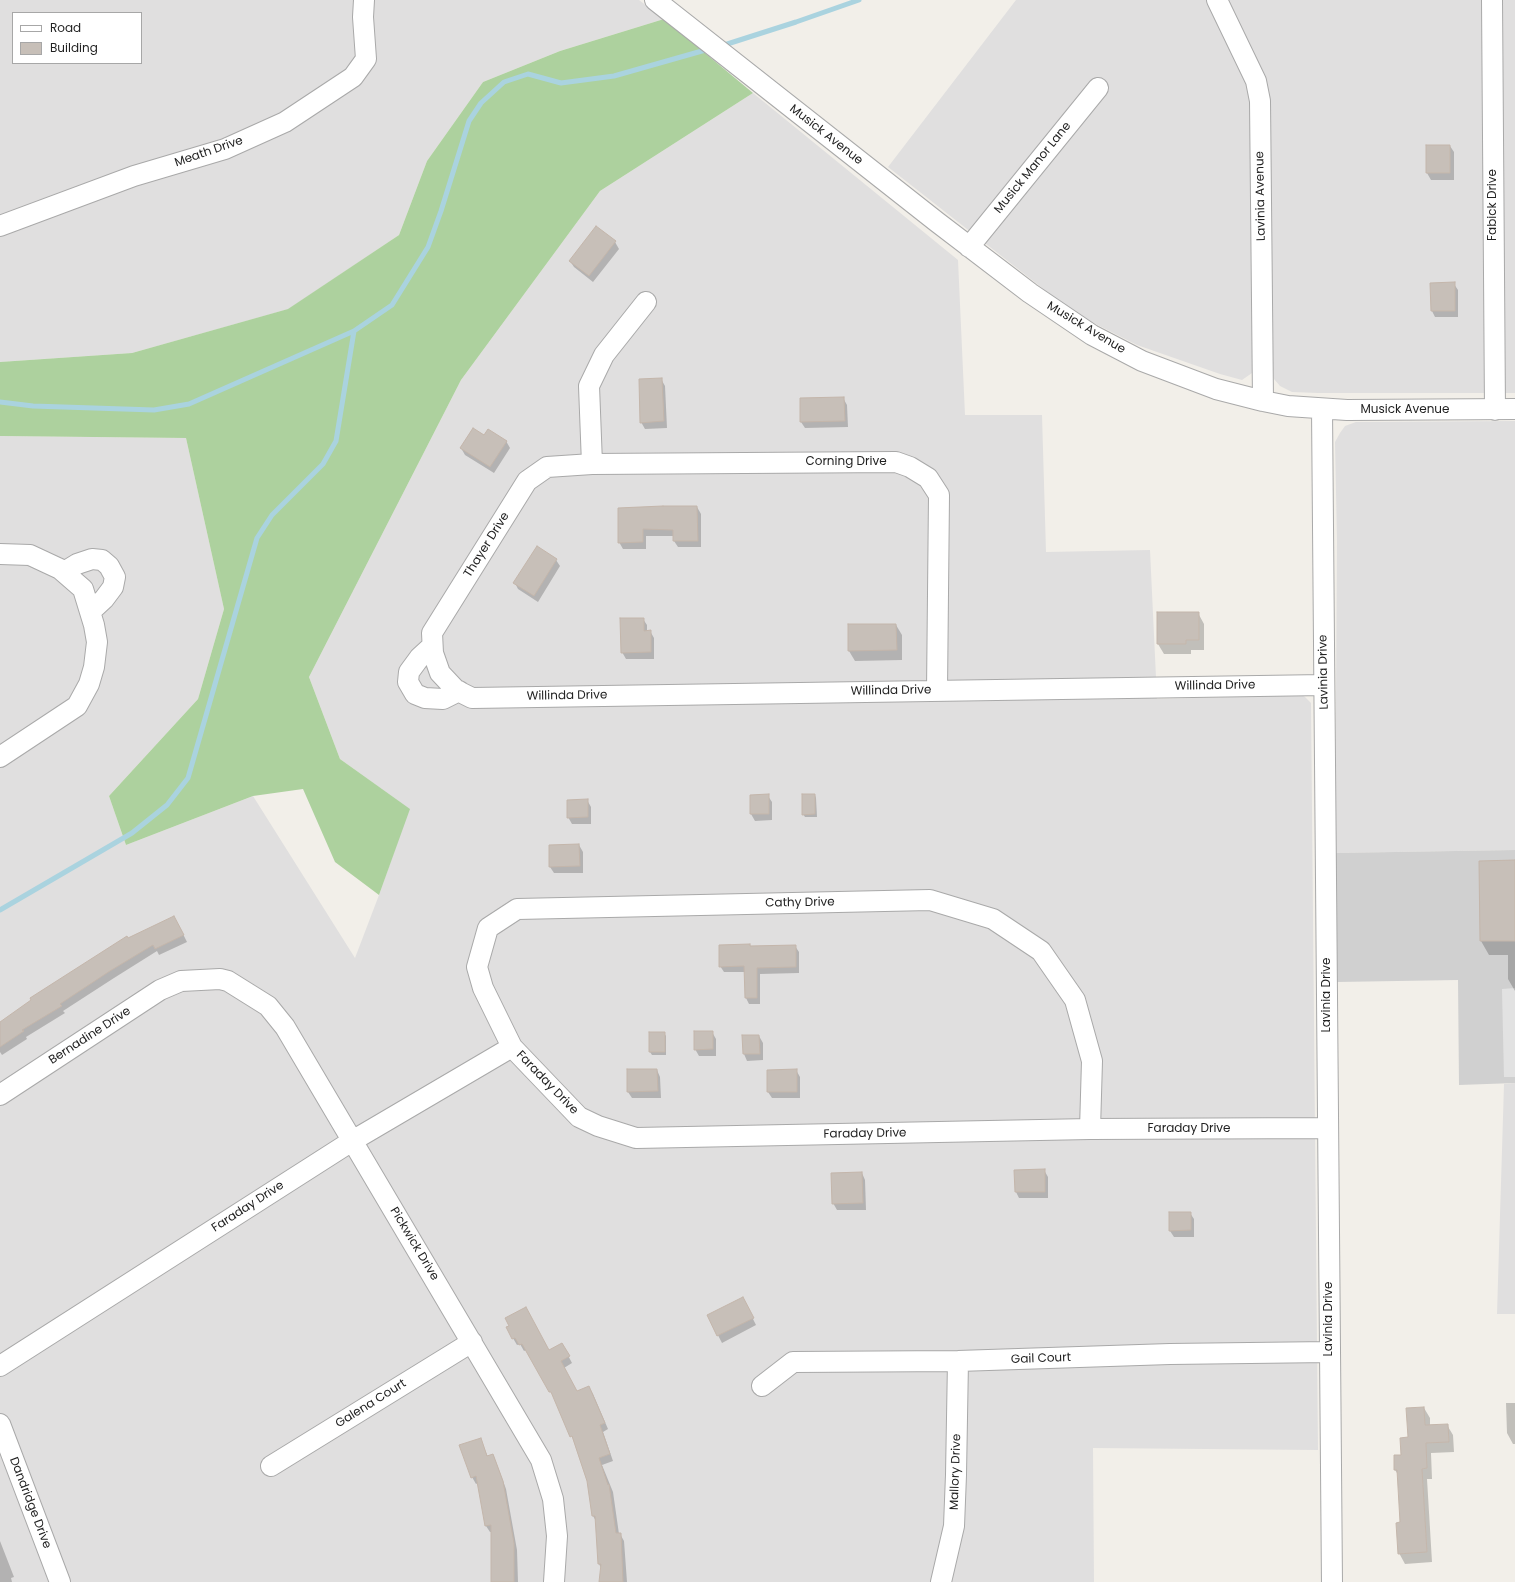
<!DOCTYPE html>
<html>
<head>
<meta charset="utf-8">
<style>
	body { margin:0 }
	#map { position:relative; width:1515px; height:1582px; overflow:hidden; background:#f2efe9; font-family:Poppins,sans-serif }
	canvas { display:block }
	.legend { position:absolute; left:12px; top:12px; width:130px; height:52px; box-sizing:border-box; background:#fff; border:1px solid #a7a7a7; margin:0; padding:5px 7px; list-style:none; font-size:12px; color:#222 }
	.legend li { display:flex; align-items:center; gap:8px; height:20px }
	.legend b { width:20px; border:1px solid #a7a7a7 }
</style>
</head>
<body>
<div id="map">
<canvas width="1515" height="1582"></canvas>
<ul class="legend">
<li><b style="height:5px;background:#fff"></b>Road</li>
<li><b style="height:11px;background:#c7bfb8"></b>Building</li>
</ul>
</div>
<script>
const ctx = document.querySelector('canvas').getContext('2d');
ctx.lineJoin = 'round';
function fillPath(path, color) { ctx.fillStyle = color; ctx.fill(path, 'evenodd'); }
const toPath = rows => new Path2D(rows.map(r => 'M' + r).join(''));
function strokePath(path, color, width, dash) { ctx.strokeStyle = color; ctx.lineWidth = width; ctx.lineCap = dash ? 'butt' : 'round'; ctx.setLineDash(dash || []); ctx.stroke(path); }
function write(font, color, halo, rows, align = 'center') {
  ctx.font = font + ' Poppins,sans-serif'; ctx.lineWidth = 3; ctx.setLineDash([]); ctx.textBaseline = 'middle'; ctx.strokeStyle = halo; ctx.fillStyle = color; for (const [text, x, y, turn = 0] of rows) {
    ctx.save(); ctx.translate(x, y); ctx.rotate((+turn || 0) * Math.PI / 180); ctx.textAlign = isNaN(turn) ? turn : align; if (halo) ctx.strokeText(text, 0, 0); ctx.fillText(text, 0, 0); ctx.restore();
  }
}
const residential = toPath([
	[0,0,639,0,664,19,560,51,483,82,427,161,399,235,289,309,132,353,0,362],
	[13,13,141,13,141,63,13,63],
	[1016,0,1515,0,1515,393,1318,393,1292,392,1280,386,1274,379,1273,368,1273,298,1253,273,1255,360,1252,373,1242,380,1220,374,1137,345,1074,313,888,167],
	[753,93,958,260,965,415,1042,415,1046,552,1150,550,1157,699,1303,695,1311,703,1318,1450,1093,1448,1094,1582,0,1582,0,436,186,438,224,609,198,699,109,796,126,845,253,796,355,958,379,895,409,809,340,759,309,677,461,380,600,191],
	[1515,421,1515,850,1335,853,1337,541,1335,442,1340,433,1345,426,1356,422],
	[1515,1083,1515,1314,1497,1314,1504,1084]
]);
const religious = toPath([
	[1515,850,1515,1083,1459,1085,1458,980,1337,982,1335,853]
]);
const forest = toPath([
	[664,19,753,93,600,191,461,380,309,677,340,759,410,809,379,895,335,862,303,789,253,796,126,845,109,796,198,699,224,609,186,438,0,436,0,362,132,353,288,309,399,235,427,161,483,82,560,51]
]);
const parking = toPath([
	[1515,988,1515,1077,1504,1077,1502,989]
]);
const shadow = toPath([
	[1427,146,1450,146,1454,152,1454,180,1431,180,1427,173],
	[615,242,619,249,593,282,574,267,570,261],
	[1454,284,1458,290,1458,317,1435,317,1432,311],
	[661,379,665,386,667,428,645,429,641,422],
	[843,398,847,405,848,427,805,428,801,422],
	[485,436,506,441,510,448,494,473,465,455,461,448],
	[697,507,701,514,701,547,678,547,674,541,674,536,646,536,646,549,623,549,619,542,619,508],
	[556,560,560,566,538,602,518,589,515,583],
	[1198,613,1204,624,1204,650,1191,650,1191,654,1164,654,1158,644],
	[643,619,647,625,647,631,650,631,654,638,654,659,626,659,622,652],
	[896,625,902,635,902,660,855,661,849,651],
	[815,795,816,798,817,817,805,817,803,814],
	[768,796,772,802,772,820,755,821,751,814],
	[587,800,591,807,591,824,572,824,568,817],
	[579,845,583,852,583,873,554,873,550,867],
	[1515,861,1515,991,1508,979,1508,955,1489,955,1481,941],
	[178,924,187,942,159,955,157,951,114,978,63,1011,65,1013,26,1037,27,1039,2,1055,0,1052,0,1023,128,939],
	[750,945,751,947,795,946,799,952,799,973,760,974,760,1004,749,1004,746,998,745,972,724,972,720,966],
	[712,1032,716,1039,716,1056,699,1056,695,1049],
	[664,1033,666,1036,666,1055,652,1055,650,1052],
	[743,1036,759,1036,763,1043,763,1060,747,1061,744,1054],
	[657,1070,660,1077,661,1098,632,1098,628,1092],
	[796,1070,800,1077,800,1098,772,1098,768,1092],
	[1044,1170,1048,1177,1048,1198,1019,1198,1016,1192],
	[862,1173,865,1180,866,1210,837,1210,833,1203],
	[1190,1213,1194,1219,1194,1237,1174,1237,1170,1231],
	[746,1305,756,1325,722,1343,708,1316],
	[507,1328,549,1351,562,1344,572,1363,564,1368,577,1392,589,1387,593,1394,608,1429,603,1432,613,1461,602,1465,613,1492,619,1534,620,1534,624,1541,627,1582,600,1582,601,1568,599,1564,596,1521,593,1516,588,1481,575,1443,555,1398,526,1350,524,1351,520,1344,517,1345],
	[1506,1403,1515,1403,1515,1444,1513,1444,1507,1433],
	[1424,1408,1430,1418,1430,1426,1447,1425,1453,1435,1454,1452,1431,1453,1432,1479,1427,1479,1432,1562,1405,1564,1399,1553,1401,1523,1399,1476,1395,1470,1409,1438],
	[480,1439,488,1457,493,1455,496,1462,506,1489,517,1550,518,1582,492,1582,492,1532,490,1532,486,1526,478,1483,476,1484,472,1477],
	[0,1541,14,1577,11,1578,12,1582,0,1582]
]);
const stream = toPath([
	[721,46,796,22,859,0],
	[0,402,33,406,154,410,189,404,354,331,392,305,428,247,441,211,469,121,481,103,504,82,528,74,561,83,614,76,709,49],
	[0,910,132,833,167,805,188,778,257,538,272,515,323,464,336,441,354,331]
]);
const building = toPath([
	[1426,145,1450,145,1450,173,1426,173,1426,145],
	[596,226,616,241,589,276,569,261,596,226],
	[1455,282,1455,311,1431,311,1430,283,1455,282],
	[662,378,664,421,640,423,639,379,662,378],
	[844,397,845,421,800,422,800,398,844,397],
	[473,428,484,435,488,429,507,441,490,467,460,448,473,428],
	[663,506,697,506,698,541,673,541,673,530,643,529,643,542,618,543,618,508,663,506],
	[537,546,557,559,534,596,513,583,537,546],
	[1157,612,1199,612,1199,640,1186,640,1186,644,1157,644,1157,612],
	[620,618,644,618,644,631,651,630,651,652,621,653,620,618],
	[848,624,896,624,897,650,848,651,848,624],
	[769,794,769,814,750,814,750,795,769,794],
	[802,794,815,794,815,814,802,815,802,794],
	[588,799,588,817,567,818,567,800,588,799],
	[579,844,580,866,549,867,549,845,579,844],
	[1515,860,1515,941,1480,941,1479,861,1515,860],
	[174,916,184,935,155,949,153,945,110,971,60,1004,62,1006,22,1030,24,1031,0,1047,0,1022,31,1000,30,998,127,936,128,938,174,916],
	[750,944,750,946,796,945,796,967,757,968,757,998,745,998,744,966,719,967,719,945,750,944],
	[694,1031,713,1031,713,1049,694,1050,694,1031],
	[649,1032,665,1032,665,1052,649,1052,649,1032],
	[742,1035,759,1035,760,1054,743,1054,742,1035],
	[627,1069,657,1069,658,1091,627,1092,627,1069],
	[797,1069,797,1092,767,1092,767,1070,797,1069],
	[1045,1169,1045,1192,1015,1192,1014,1170,1045,1169],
	[862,1172,863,1203,832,1204,831,1173,862,1172],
	[1169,1212,1191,1212,1191,1230,1169,1231,1169,1212],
	[743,1297,754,1318,717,1336,707,1315,743,1297],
	[526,1307,549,1350,562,1343,570,1356,561,1361,577,1391,589,1386,605,1423,600,1425,610,1454,599,1458,608,1485,609,1484,616,1533,621,1533,623,1582,599,1582,601,1564,598,1564,595,1516,592,1516,587,1481,572,1436,570,1437,551,1392,549,1392,522,1344,519,1345,515,1338,512,1339,506,1327,509,1326,505,1318,526,1307],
	[1424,1407,1425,1425,1448,1424,1449,1442,1426,1443,1427,1468,1422,1469,1427,1552,1398,1554,1396,1523,1400,1522,1397,1470,1394,1470,1394,1455,1401,1455,1400,1438,1408,1437,1406,1408,1424,1407],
	[481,1438,487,1456,493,1454,503,1481,514,1543,514,1582,491,1582,491,1525,485,1526,476,1476,471,1478,459,1445,481,1438]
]);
const minor = toPath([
	[655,0,937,222,1030,293,1092,335,1142,361,1216,389,1263,401,1288,406,1347,410,1515,409],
	[1217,0,1256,81,1260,101,1263,401],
	[1492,0,1495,410],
	[0,226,134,176,225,149,285,122,353,77,366,59,363,17,364,0],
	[969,247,1098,88],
	[1322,409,1332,1582],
	[592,464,589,386,604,355,646,302],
	[0,554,30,555,60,569,83,589,94,625,97,642,94,667,89,684,77,706,0,757],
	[64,572,77,564,92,559,102,560,109,566,115,577,113,587,104,599,90,612],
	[432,646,420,657,409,672,408,682,415,694,425,698,443,699,459,691],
	[937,691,939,495,928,478,910,467,896,462,592,464,547,467,527,481,432,633,433,653,440,673,456,690,472,698,1324,685],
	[0,1095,160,990,181,981,220,979,228,981,268,1006,285,1027,541,1460,553,1499,557,1536,554,1582],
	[1090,1129,1092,1061,1075,1000,1041,951,993,919,930,900,517,909,488,928,477,967,483,988,512,1047,579,1117,598,1126,636,1138,1090,1129,1327,1128],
	[0,1366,352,1141,512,1047],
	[762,1386,793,1362,958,1361,1170,1354,1329,1352],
	[0,1424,60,1582],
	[271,1466,472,1342],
	[941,1582,954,1526,956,1475,958,1361]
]);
const streetNames = [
	["Musick Avenue",826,135,38],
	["Meath Drive",209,152,-19],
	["Musick Manor Lane",1033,168,-51],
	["Lavinia Avenue",1261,196,-91],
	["Fabick Drive",1493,205,-90],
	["Musick Avenue",1086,328,31],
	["Musick Avenue",1405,410],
	["Corning Drive",846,462],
	["Thayer Drive",487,545,-58],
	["Lavinia Drive",1324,672,-91],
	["Willinda Drive",1215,686,-1],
	["Willinda Drive",891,691,-1],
	["Willinda Drive",567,696,-1],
	["Cathy Drive",800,903,-1],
	["Lavinia Drive",1327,995,-90],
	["Bernadine Drive",90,1036,-33],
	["Faraday Drive",547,1083,46],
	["Faraday Drive",1189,1129],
	["Faraday Drive",865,1134,-1],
	["Faraday Drive",248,1207,-33],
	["Pickwick Drive",414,1244,59],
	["Lavinia Drive",1329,1319,-90],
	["Gail Court",1041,1359,-2],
	["Galena Court",371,1404,-32],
	["Mallory Drive",956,1472,-88],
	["Dandridge Drive",30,1503,69]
];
fillPath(residential, '#e0dfdf');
fillPath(religious, '#d0d0d0');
fillPath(forest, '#add19e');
fillPath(parking, '#e2e2e2');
fillPath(shadow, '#0003');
strokePath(stream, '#aad3df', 5);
fillPath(building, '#c7bfb8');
strokePath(building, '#c4b6ab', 1);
strokePath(minor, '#a9a9a9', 22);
strokePath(minor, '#fff', 20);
write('12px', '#222', '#fff', streetNames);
</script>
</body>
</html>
